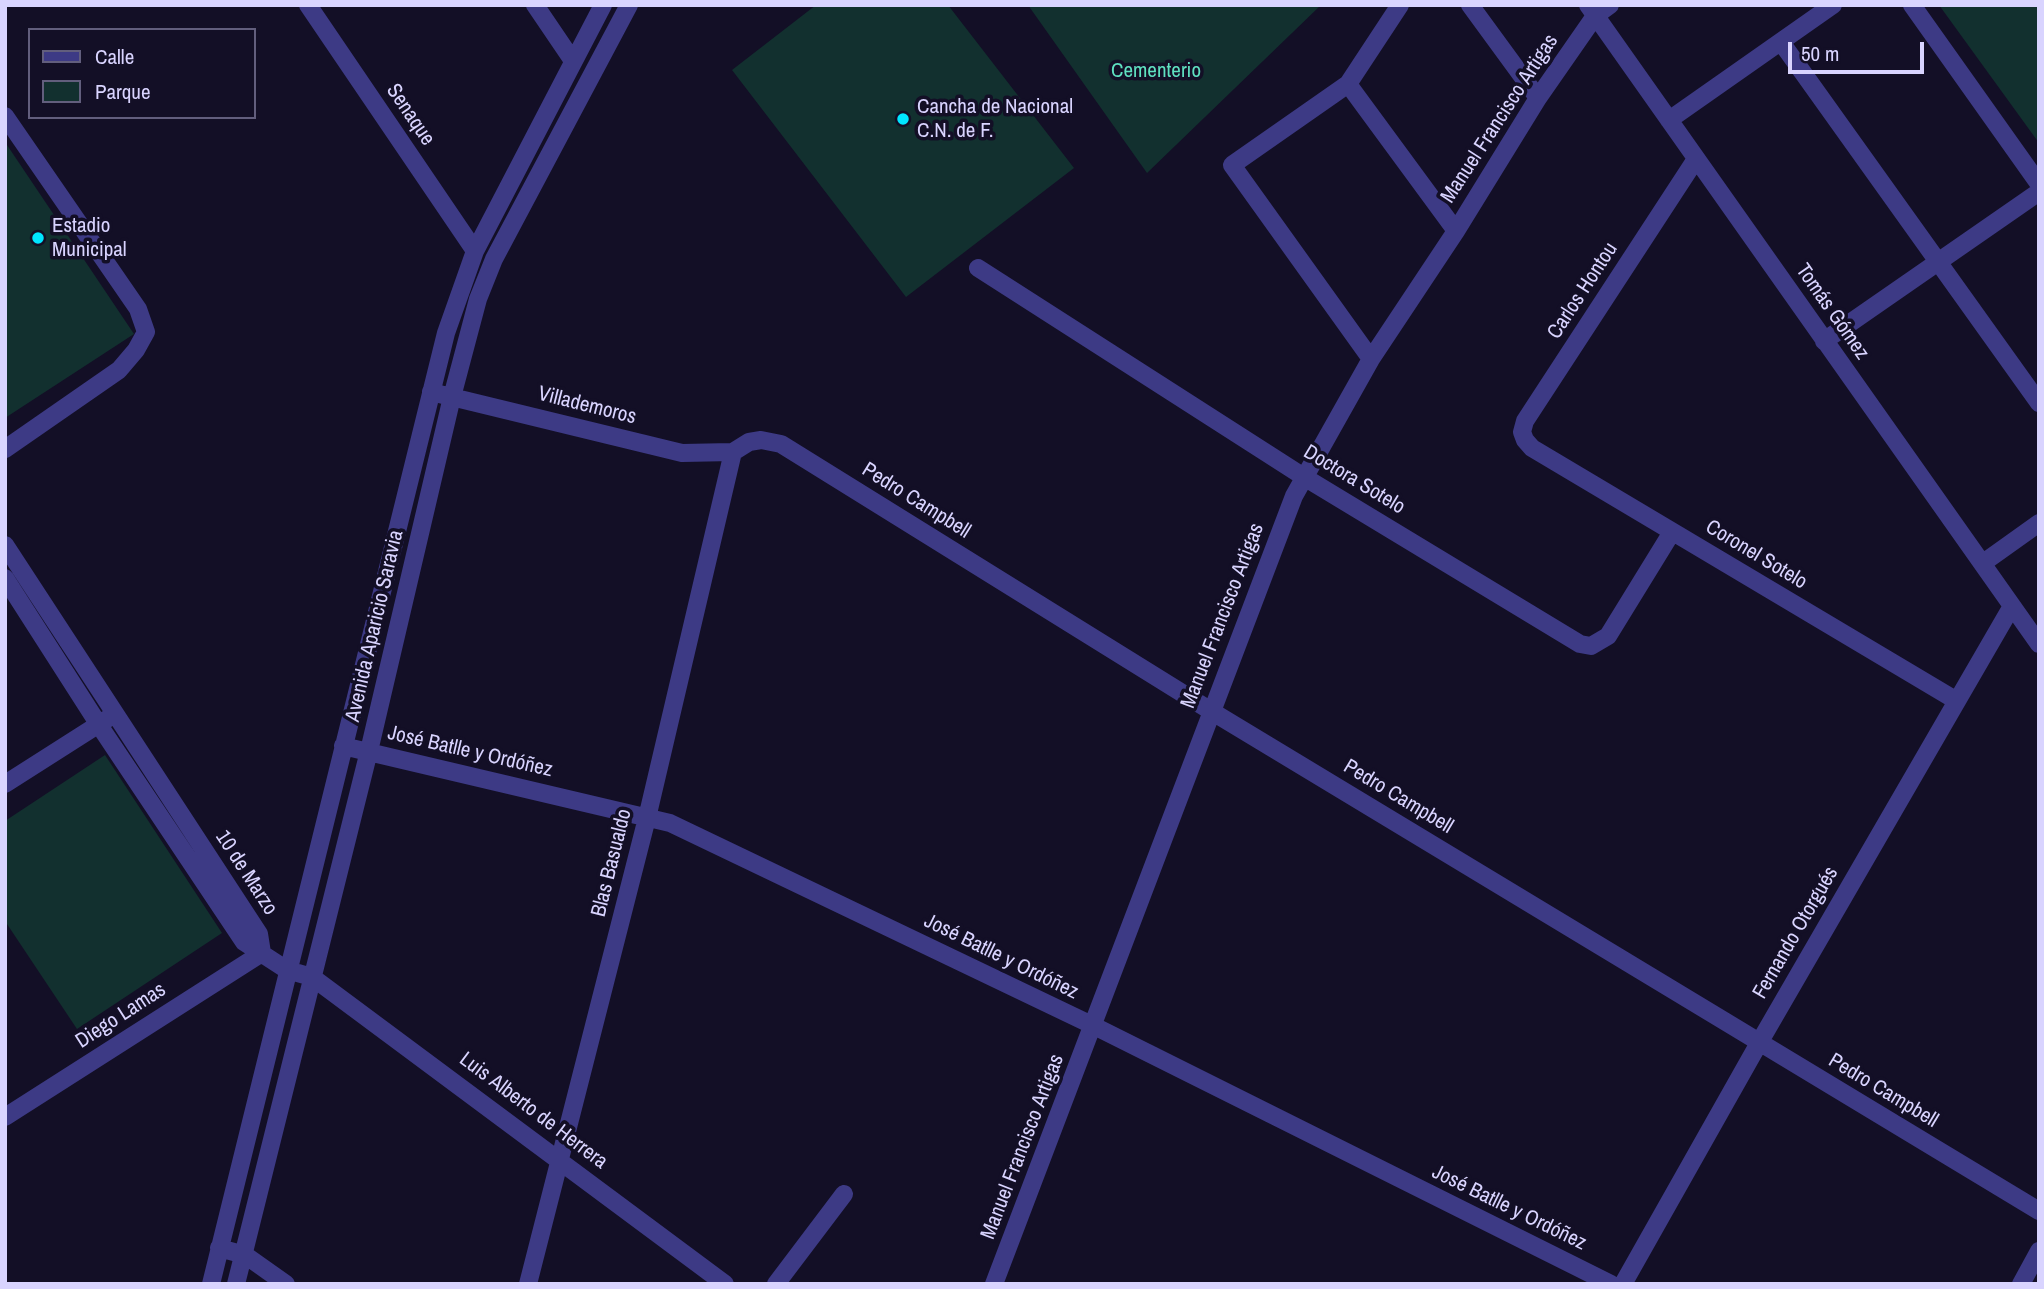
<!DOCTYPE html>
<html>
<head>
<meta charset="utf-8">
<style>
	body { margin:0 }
	#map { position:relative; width:2044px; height:1289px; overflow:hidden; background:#130f26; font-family:"Archivo Narrow",sans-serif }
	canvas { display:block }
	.frame { position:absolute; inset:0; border:7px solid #d9d4ff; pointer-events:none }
	.legend { position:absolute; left:28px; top:28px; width:228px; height:91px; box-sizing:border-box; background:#130f26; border:2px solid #625e7d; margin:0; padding:9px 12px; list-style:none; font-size:21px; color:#d9d4ff }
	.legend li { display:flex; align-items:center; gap:14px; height:35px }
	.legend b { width:35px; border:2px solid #625e7d }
	.scale { position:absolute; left:1788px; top:42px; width:136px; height:32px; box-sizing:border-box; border:4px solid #d9d4ff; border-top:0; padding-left:9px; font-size:21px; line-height:24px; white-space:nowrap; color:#d9d4ff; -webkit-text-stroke:5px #130f26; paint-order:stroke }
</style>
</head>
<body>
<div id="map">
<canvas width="2044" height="1289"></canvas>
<div class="frame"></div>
<ul class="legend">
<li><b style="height:9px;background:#3d3a85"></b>Calle</li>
<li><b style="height:19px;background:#12302f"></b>Parque</li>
</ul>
<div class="scale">50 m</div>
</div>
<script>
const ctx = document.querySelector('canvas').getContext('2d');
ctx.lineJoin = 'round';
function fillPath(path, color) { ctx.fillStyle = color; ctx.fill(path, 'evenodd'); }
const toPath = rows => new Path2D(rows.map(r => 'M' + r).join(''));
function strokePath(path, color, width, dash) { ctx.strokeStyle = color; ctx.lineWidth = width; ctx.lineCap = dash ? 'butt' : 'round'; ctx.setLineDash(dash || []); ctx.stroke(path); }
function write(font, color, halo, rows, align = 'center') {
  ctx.font = font + ' "Archivo Narrow",sans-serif'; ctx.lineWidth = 7; ctx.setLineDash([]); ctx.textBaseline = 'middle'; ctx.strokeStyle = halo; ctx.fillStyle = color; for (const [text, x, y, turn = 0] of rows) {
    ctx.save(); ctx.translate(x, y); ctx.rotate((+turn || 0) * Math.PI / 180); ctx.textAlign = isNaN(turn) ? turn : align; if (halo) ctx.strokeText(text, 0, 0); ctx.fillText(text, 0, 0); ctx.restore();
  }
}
const green = toPath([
	[816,5,948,5,1074,168,906,297,732,70],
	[1028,5,1321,5,1147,173],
	[1939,5,2039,5,2039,143],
	[5,142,134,334,5,418],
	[105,755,222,933,77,1029,5,921,5,821]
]);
const minor = toPath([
	[308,5,475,251],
	[535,5,573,61],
	[1470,5,1538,98],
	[1588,5,2039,644],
	[1912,5,2039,184],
	[1781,42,2039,403],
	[1348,84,1456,231],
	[5,116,138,309,146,332,136,350,119,370,5,449],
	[1669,120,1833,5],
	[1696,159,1525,421,1522,432,1525,440,1532,448,1957,701],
	[978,268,1304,477,1580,644,1591,646,1608,636,1672,532],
	[1824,341,2039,192],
	[1371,359,1232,165,1348,84,1400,5],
	[431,392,682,453,733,452,749,442,761,440,781,444,1211,711,2039,1211],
	[5,545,259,934,262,953],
	[1983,563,2039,523],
	[5,578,99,725,244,942,287,970,312,977,725,1284],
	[343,746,670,823,1094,1026,1611,1284],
	[5,784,107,719],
	[5,1117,262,953],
	[219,1248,245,1255,286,1284],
	[211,1284,446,333,475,251,603,5],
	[236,1284,369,751,452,397,478,299,494,259,629,5],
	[528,1284,647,818,733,452],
	[776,1284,844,1194],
	[994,1284,1294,496,1371,359,1456,231,1538,98,1595,16,1610,5],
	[1623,1284,1759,1043,2012,606],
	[2021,1284,2039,1251]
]);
const markers = [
	[903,119,7,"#00e5ff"],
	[38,238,7,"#00e5ff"]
];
const parkNames = [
	["Cementerio",1156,71]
];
const poiNames = [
	["Cancha de Nacional",917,107],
	["C.N. de F.",917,131],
	["Estadio",52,226],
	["Municipal",52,250]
];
const streetNames = [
	["Senaque",410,115,56],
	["Manuel Francisco Artigas",1500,119,-57],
	["Carlos Hontou",1583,291,-57],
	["Tomás Gómez",1832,312,55],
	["Villademoros",587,406,14],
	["Doctora Sotelo",1354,480,31],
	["Pedro Campbell",916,501,32],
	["Coronel Sotelo",1756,555,31],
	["Manuel Francisco Artigas",1223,616,-69],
	["Avenida Aparicio Saravia",375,626,-77],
	["José Batlle y Ordóñez",470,752,13],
	["Pedro Campbell",1398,797,31],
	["Blas Basualdo",612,863,-76],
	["10 de Marzo",246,873,57],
	["Fernando Otorgués",1796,933,-60],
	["José Batlle y Ordóñez",1001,957,26],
	["Diego Lamas",121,1016,-33],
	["Pedro Campbell",1883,1091,31],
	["Luis Alberto de Herrera",533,1111,37],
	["Manuel Francisco Artigas",1023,1147,-69],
	["José Batlle y Ordóñez",1509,1208,26]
];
fillPath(green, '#12302f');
strokePath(minor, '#3d3a85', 18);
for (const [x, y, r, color] of markers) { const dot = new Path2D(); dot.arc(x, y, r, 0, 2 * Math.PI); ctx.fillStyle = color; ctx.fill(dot); strokePath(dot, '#130f26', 2.5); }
write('21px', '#5fe0c0', '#130f26', parkNames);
write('21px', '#d9d4ff', '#130f26', poiNames, 'left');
write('21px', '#d9d4ff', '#130f26', streetNames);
</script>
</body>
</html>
